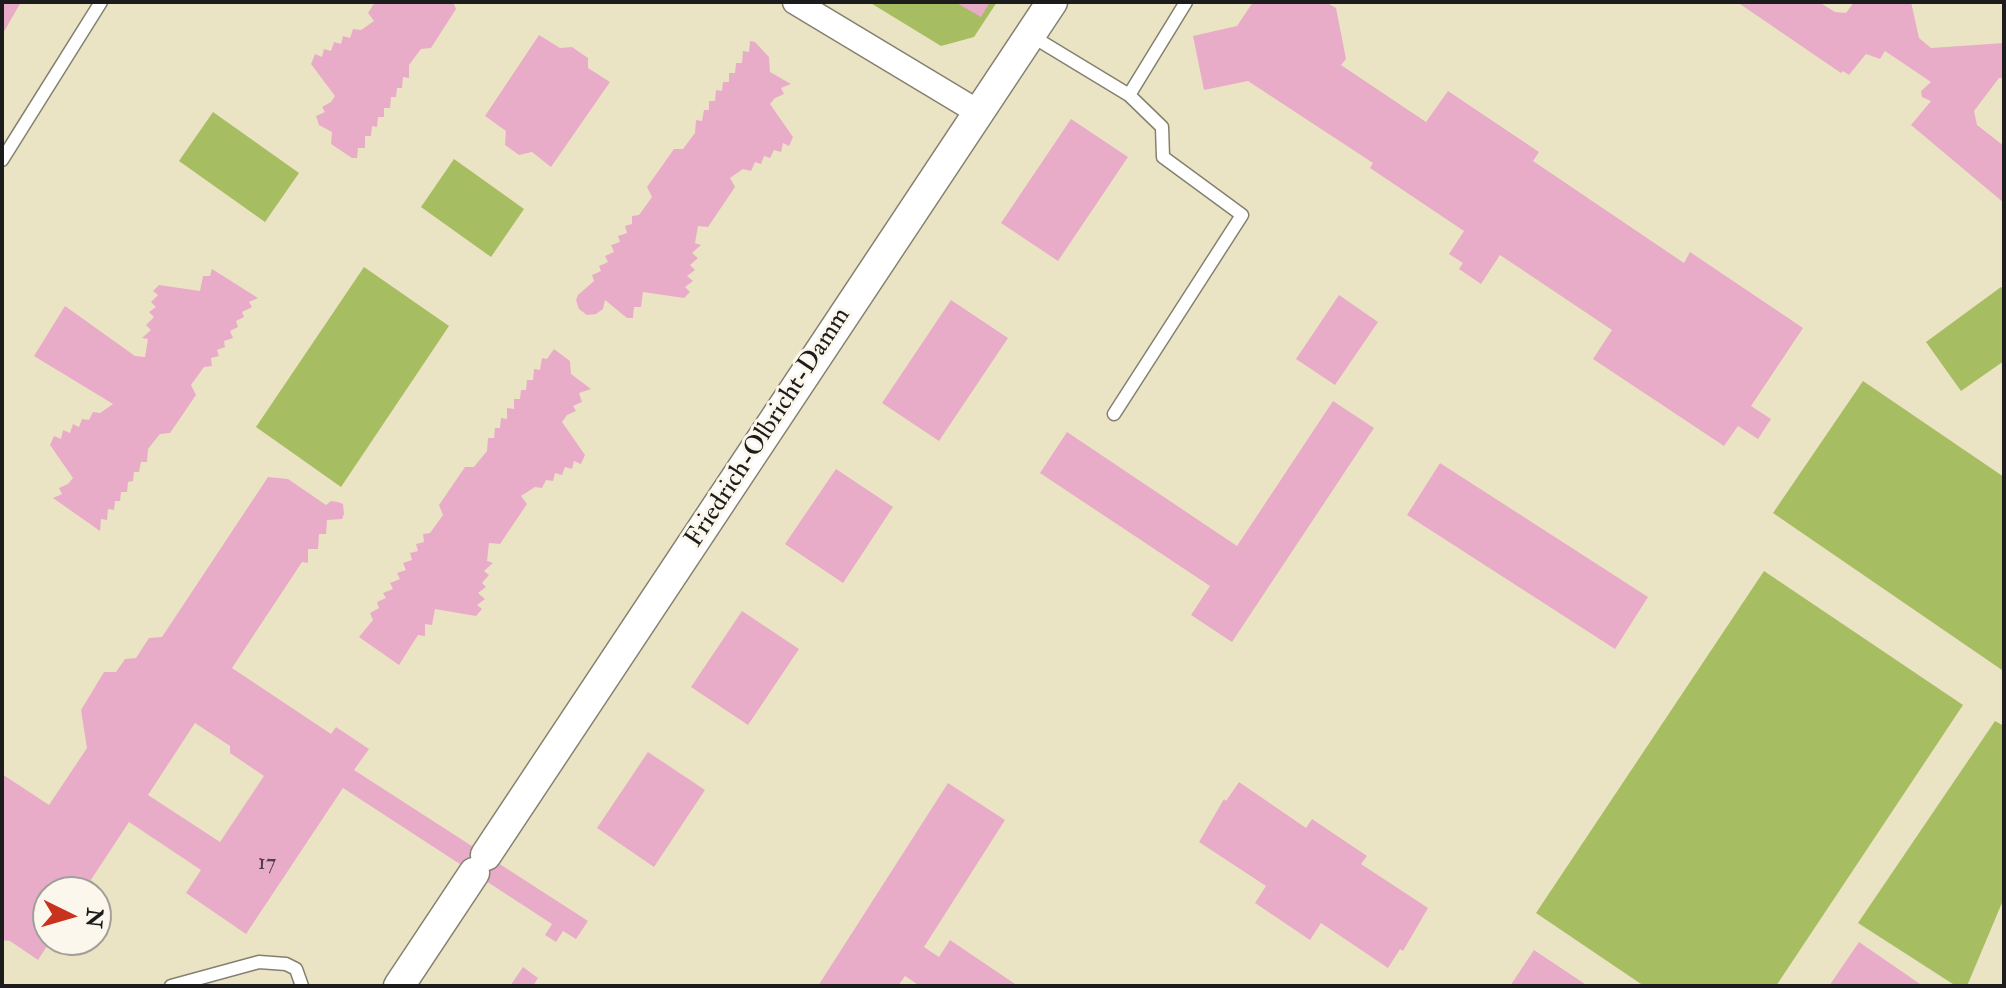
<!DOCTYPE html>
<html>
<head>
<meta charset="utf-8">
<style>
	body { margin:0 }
	#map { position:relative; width:2006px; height:988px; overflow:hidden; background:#ebe4c4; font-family:"IM FELL Double Pica",serif }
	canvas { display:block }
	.frame { position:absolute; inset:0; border:4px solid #1c1c1c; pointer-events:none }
	.north { position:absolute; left:32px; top:876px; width:80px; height:80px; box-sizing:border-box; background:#fbf7ec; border:2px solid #a29f99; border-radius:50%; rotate:95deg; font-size:22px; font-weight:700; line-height:32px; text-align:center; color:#1c1c1c }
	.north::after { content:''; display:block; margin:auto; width:28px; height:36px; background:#c8321e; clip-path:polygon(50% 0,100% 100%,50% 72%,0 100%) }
</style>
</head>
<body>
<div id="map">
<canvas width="2006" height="988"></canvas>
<div class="frame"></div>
<div class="north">N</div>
</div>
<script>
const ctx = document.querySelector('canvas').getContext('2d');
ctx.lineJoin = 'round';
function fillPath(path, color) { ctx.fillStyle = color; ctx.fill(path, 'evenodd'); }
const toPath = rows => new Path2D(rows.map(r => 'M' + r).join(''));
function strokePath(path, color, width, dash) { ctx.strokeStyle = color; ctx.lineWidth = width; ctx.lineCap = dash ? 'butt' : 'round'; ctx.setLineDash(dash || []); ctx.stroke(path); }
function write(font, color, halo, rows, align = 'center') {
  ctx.font = font + ' "IM FELL Double Pica",serif'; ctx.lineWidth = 6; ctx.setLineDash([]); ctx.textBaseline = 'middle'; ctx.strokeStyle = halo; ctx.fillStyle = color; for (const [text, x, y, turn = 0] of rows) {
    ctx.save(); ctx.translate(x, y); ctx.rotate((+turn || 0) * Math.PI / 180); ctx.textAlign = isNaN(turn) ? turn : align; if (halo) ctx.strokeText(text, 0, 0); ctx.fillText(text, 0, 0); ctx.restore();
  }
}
const green = toPath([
	[869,2,997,2,974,37,941,46],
	[213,112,299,173,265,222,179,161],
	[454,159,524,209,491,257,421,207],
	[364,267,449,326,341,487,256,427],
	[2001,287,2004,290,2004,361,1961,391,1926,342],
	[1863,381,2004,477,2002,670,1773,513],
	[1764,571,1963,705,1776,986,1644,986,1536,913],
	[1995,721,2004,726,2004,898,1967,986,1956,986,1858,923]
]);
const building = toPath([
	[2,2,21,2,2,35],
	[375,2,453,2,456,9,431,48,421,49,409,65,409,78,403,77,402,88,397,88,396,97,391,97,390,108,384,108,384,117,378,117,377,127,372,126,371,136,365,136,365,148,358,148,357,158,352,158,331,144,332,132,319,125,316,116,325,112,322,107,331,102,335,96,311,64,315,54,322,57,324,49,331,51,334,42,341,44,343,36,350,38,353,29,361,30,374,21,368,13],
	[955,2,990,2,981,17],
	[1253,2,1330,2,1329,4,1336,8,1346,59,1341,65,1426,122,1448,91,1539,152,1533,161,1684,263,1690,252,1803,328,1751,406,1771,419,1758,439,1738,426,1724,446,1593,359,1612,330,1500,255,1481,284,1459,269,1463,263,1449,254,1464,231,1370,168,1373,163,1248,81,1204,90,1193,36,1237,26],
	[1737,2,1819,2,1835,12,1846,13,1854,2,1911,2,1919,38,1931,48,2004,43,2004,78,1999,78,1974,111,1977,125,2004,146,2004,203,1911,125,1931,101,1922,97,1921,91,1931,82,1885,51,1880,59,1866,54,1849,75,1843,71,1841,73],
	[539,35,560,48,572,47,588,58,588,68,610,82,551,167,532,152,519,155,505,145,506,131,485,116],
	[750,41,755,42,769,57,770,72,791,84,781,88,784,94,775,98,770,104,793,137,789,146,783,143,781,152,774,150,770,158,764,156,761,164,755,162,751,171,743,169,730,178,735,187,708,227,698,226,695,243,701,245,692,253,698,258,690,265,695,270,687,276,693,281,685,287,690,292,684,298,643,292,641,307,634,307,633,318,627,318,605,300,603,309,596,314,587,315,579,309,576,300,578,295,594,281,592,275,601,271,599,266,608,262,605,256,614,252,611,245,620,242,618,236,627,233,625,226,632,224,632,216,639,215,652,197,647,187,674,149,683,149,695,133,696,120,702,121,704,110,709,110,709,101,715,101,716,90,722,91,723,82,729,82,729,73,735,73,736,63,742,63,743,51,749,52],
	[1071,119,1128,157,1058,261,1001,223],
	[212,269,258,298,249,302,252,307,242,312,244,317,236,321,238,327,230,331,233,338,224,341,225,347,217,350,219,356,211,358,212,366,204,367,191,385,196,395,170,433,160,434,148,449,147,462,141,462,139,472,134,472,133,481,128,482,127,492,121,492,120,501,115,501,114,510,108,509,107,520,101,519,100,531,53,498,62,494,59,488,68,484,73,478,50,445,54,436,61,439,63,430,70,433,73,424,79,427,82,419,89,420,93,412,100,413,113,404,34,356,65,306,135,356,145,357,148,339,142,338,151,330,146,325,154,317,149,312,156,307,151,302,158,295,153,291,159,285,200,291,203,276,210,276],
	[1339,295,1378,322,1335,385,1296,359],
	[951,300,1008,338,939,441,882,403],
	[554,349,570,361,571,374,591,389,579,393,582,402,573,406,576,411,567,415,562,422,585,455,581,464,574,461,572,469,565,467,562,475,555,473,553,481,546,480,542,488,535,487,521,496,527,504,500,544,489,543,487,561,493,563,484,571,489,575,482,583,486,587,478,593,485,599,477,605,482,609,476,616,435,609,432,625,425,624,425,636,418,635,399,665,359,637,373,620,370,613,379,608,377,602,386,598,383,593,393,589,390,583,400,579,397,573,406,570,403,563,412,560,410,553,418,551,416,544,424,542,423,534,430,533,443,515,439,505,465,467,474,467,487,451,488,438,494,438,495,428,500,428,501,418,507,419,507,408,514,409,514,399,520,399,521,390,526,390,527,380,533,380,534,369,540,370,542,358,547,359],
	[1333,401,1374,428,1232,642,1191,615,1210,586,1040,473,1067,432,1237,546],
	[1440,463,1648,597,1615,649,1407,515],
	[836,469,893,507,843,583,785,544],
	[268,477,288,479,326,505,331,501,338,502,343,504,344,514,342,519,327,520,326,534,319,534,318,549,308,549,308,563,302,562,232,668,331,734,336,727,369,749,354,770,588,921,576,939,563,931,556,942,545,935,552,924,343,788,246,934,186,893,201,870,129,822,83,892,48,892,48,940,51,940,38,960,10,941,2,940,2,774,49,805,87,748,81,710,104,672,116,672,125,659,136,658,149,638,162,637],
	[195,723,230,746,230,753,264,776,220,842,148,795],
	[742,611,799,649,748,725,691,687],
	[648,752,705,790,654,867,597,828],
	[1239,782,1306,828,1312,819,1367,856,1361,864,1428,908,1403,951,1400,949,1388,968,1321,923,1310,940,1255,903,1266,886,1199,842,1224,799,1226,801],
	[948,783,1005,820,924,947,939,957,950,940,1018,986,920,986,905,976,898,986,818,986],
	[1859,942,1923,986,1829,986],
	[1534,950,1588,986,1510,986],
	[523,967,538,978,533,986,510,986]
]);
const service = toPath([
	[1030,35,1129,95,1162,127,1163,157,1242,215,1114,414],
	[1129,95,1186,2],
	[2,160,101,2],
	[171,986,259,962,286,964,296,969,302,986]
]);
const minor = toPath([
	[795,2,978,112]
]);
const tertiary = toPath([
	[486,855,1052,2],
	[399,986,474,873]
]);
const numberNames = [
	["17",267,864]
];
const streetNames = [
	["Friedrich-Olbricht-Damm",769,428,-57]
];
fillPath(green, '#a7bd61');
fillPath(building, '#e8acc9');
strokePath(service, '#848070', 15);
strokePath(minor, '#848070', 27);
strokePath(tertiary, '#848070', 33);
strokePath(service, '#fff', 12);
strokePath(minor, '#fff', 24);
strokePath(tertiary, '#fff', 30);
write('22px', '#4f4047', null, numberNames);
write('26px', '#1c1c1c', '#fbf7ec', streetNames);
</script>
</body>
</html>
